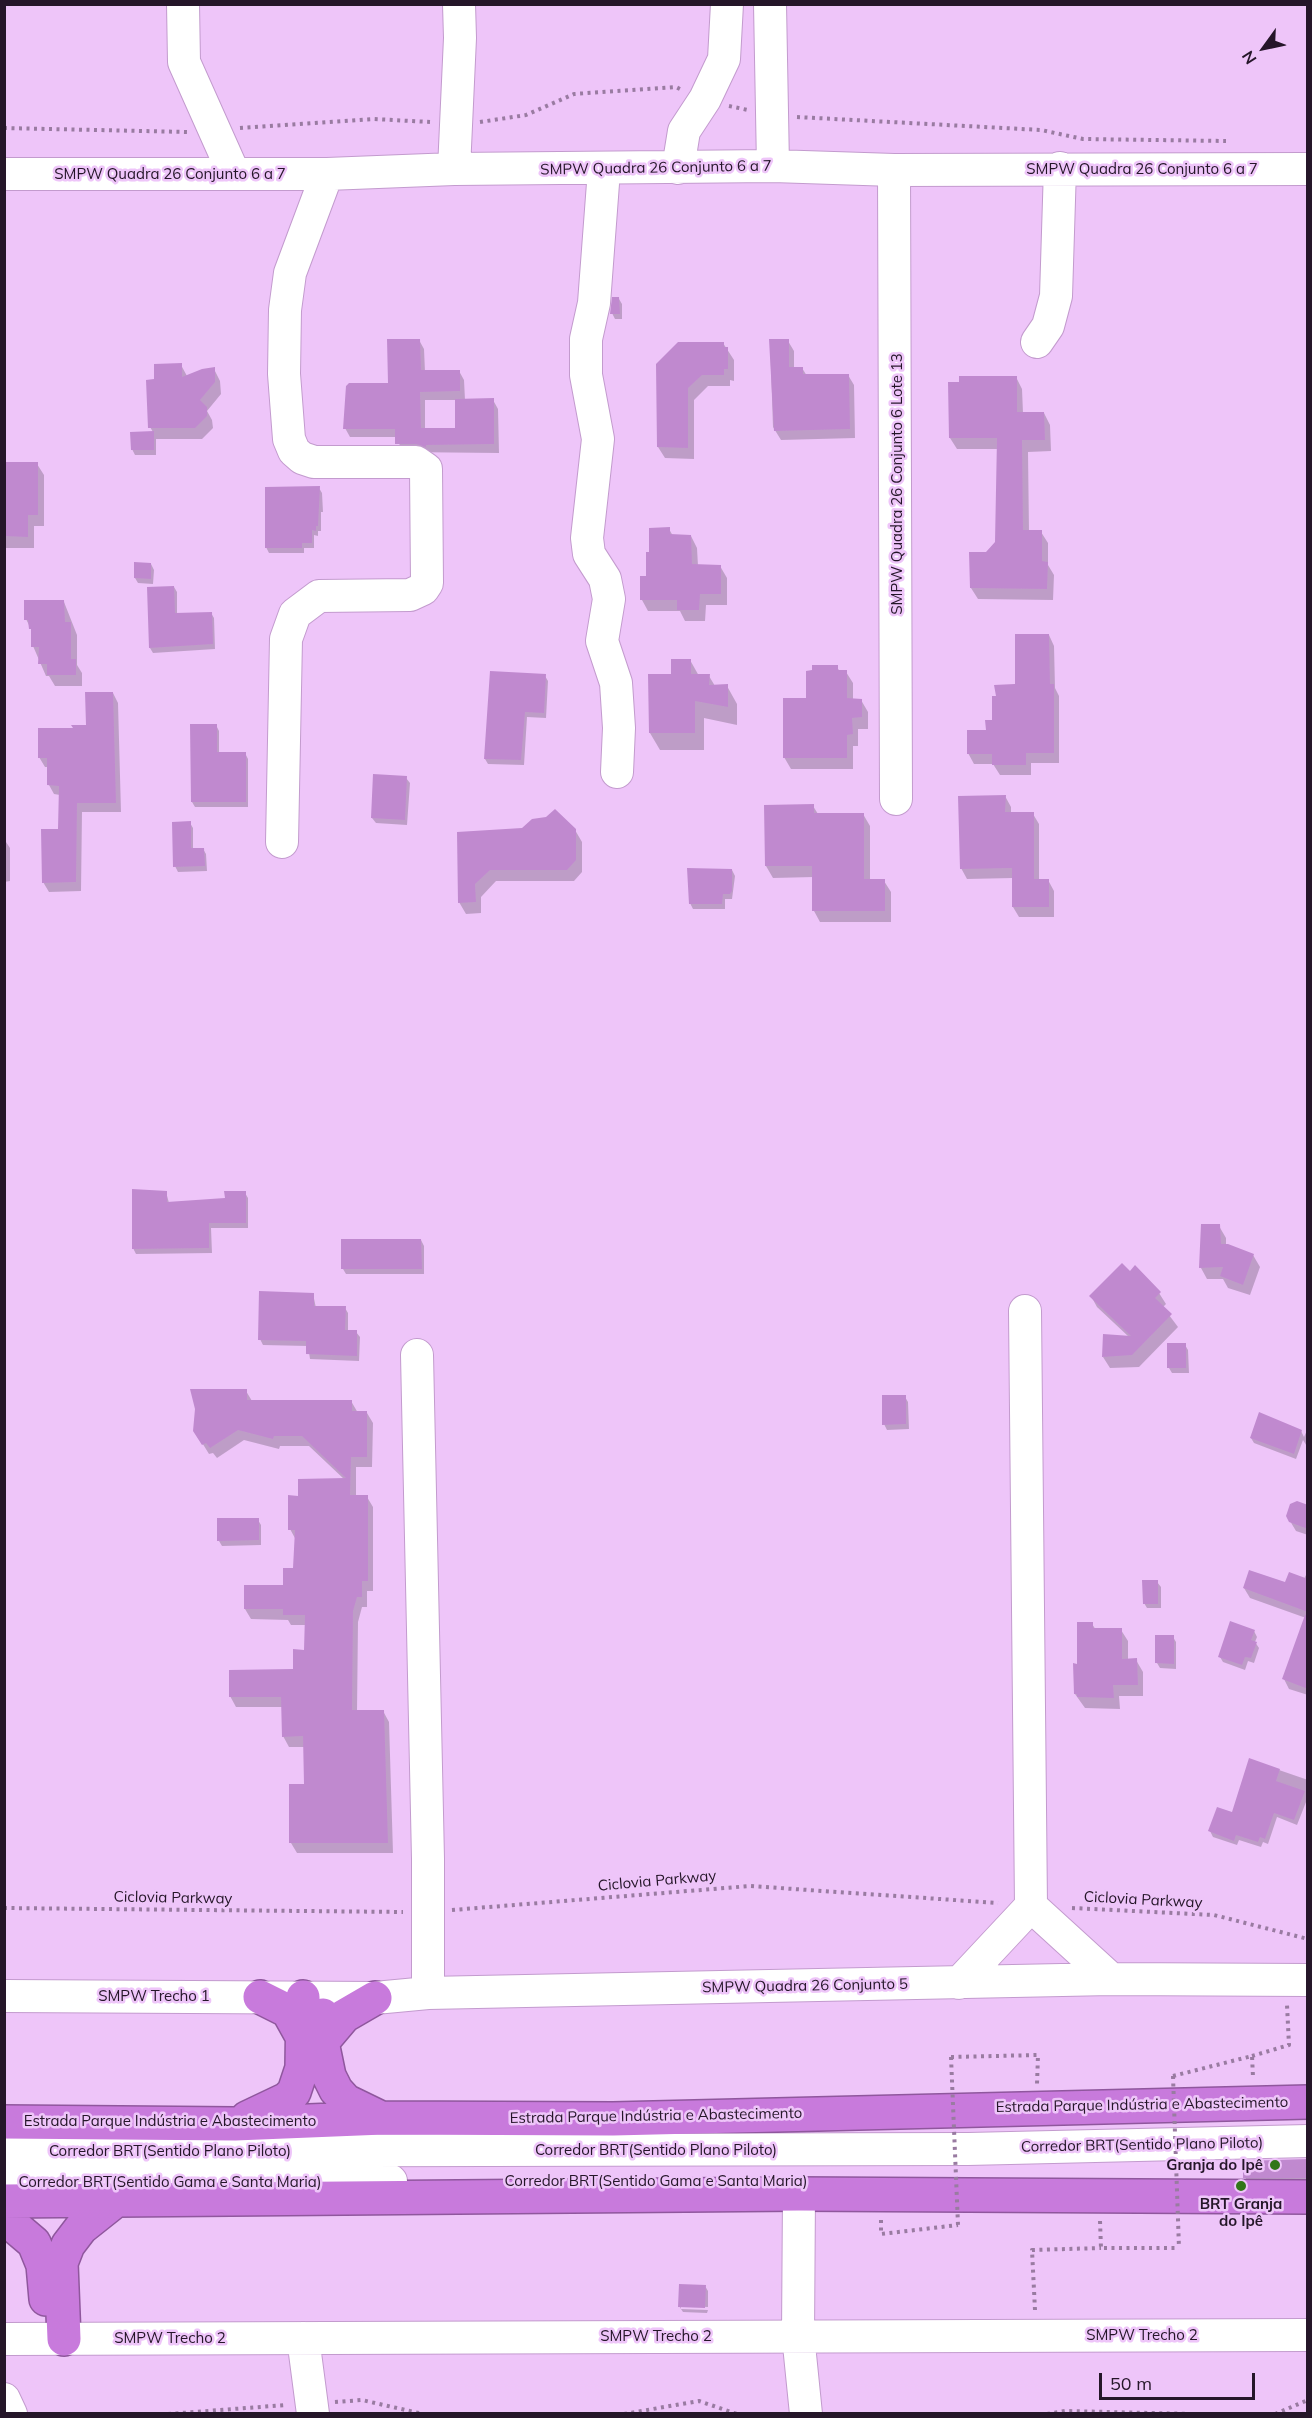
<!DOCTYPE html>
<html>
<head>
<meta charset="utf-8">
<style>
	body { margin:0 }
	#map { position:relative; width:1312px; height:2418px; overflow:hidden; background:#eec5f9; font-family:Mulish,sans-serif }
	canvas { display:block }
	.frame { position:absolute; inset:0; border:6px solid #251629; pointer-events:none }
	.north { position:absolute; left:1234px; top:18px; width:60px; height:60px; -webkit-text-stroke:4px #eec5f9; paint-order:stroke; rotate:237deg; font-size:16px; font-weight:700; line-height:24px; text-align:center; color:#251629 }
	.north::after { content:''; display:block; margin:auto; width:21px; height:27px; background:#251629; clip-path:polygon(50% 0,100% 100%,50% 72%,0 100%) }
	.scale { position:absolute; left:1099px; top:2373px; width:156px; height:27px; box-sizing:border-box; border:3px solid #251629; border-top:0; padding-left:8px; font-size:18px; line-height:21px; white-space:nowrap; color:#251629; -webkit-text-stroke:4px #eec5f9; paint-order:stroke }
</style>
</head>
<body>
<div id="map">
<canvas width="1312" height="2418"></canvas>
<div class="frame"></div>
<div class="north">N</div>
<div class="scale">50 m</div>
</div>
<script>
const ctx = document.querySelector('canvas').getContext('2d');
ctx.lineJoin = 'round';
function fillPath(path, color) { ctx.fillStyle = color; ctx.fill(path, 'evenodd'); }
const toPath = rows => new Path2D(rows.map(r => 'M' + r).join(''));
function strokePath(path, color, width, dash) { ctx.strokeStyle = color; ctx.lineWidth = width; ctx.lineCap = dash ? 'butt' : 'round'; ctx.setLineDash(dash || []); ctx.stroke(path); }
function write(font, color, halo, rows, align = 'center') {
  ctx.font = font + ' Mulish,sans-serif'; ctx.lineWidth = 5; ctx.setLineDash([]); ctx.textBaseline = 'middle'; ctx.strokeStyle = halo; ctx.fillStyle = color; for (const [text, x, y, turn = 0] of rows) {
    ctx.save(); ctx.translate(x, y); ctx.rotate((+turn || 0) * Math.PI / 180); ctx.textAlign = isNaN(turn) ? turn : align; if (halo) ctx.strokeText(text, 0, 0); ctx.fillText(text, 0, 0); ctx.restore();
  }
}
const shadow = toPath([
	[619,299,622,304,622,319,615,319,612,313],
	[419,340,424,349,425,372,459,371,464,380,465,400,493,400,498,409,499,453,402,452,397,437,350,437,345,428,389,385],
	[425,400,456,400,457,430,425,430],
	[770,341,788,341,794,351,794,368,802,368,807,376,848,375,854,385,855,438,781,440,773,427],
	[723,343,734,360,734,381,730,380,730,386,708,386,694,400,694,459,665,458,658,447,657,365],
	[181,365,187,376,214,369,220,381,221,394,207,411,212,420,213,428,202,439,156,439,156,455,135,455,132,449,153,432,150,427,155,381],
	[1016,377,1022,389,1023,413,1044,413,1050,425,1051,451,1028,452,1029,532,1041,532,1048,543,1048,565,1054,575,1053,600,978,599,971,588,986,553,997,543,998,449,957,449,950,438],
	[4,464,37,464,44,475,44,526,34,526,34,548,4,548],
	[319,488,322,493,323,512,321,512,321,531,318,531,318,536,314,535,314,548,304,548,304,553,269,553,266,547],
	[669,529,673,536,691,536,697,548,698,566,720,566,727,578,727,605,706,605,705,621,685,621,680,611,648,611,642,600,647,578],
	[151,564,154,570,153,584,138,583,135,578],
	[174,587,177,592,177,614,211,613,214,618,215,649,153,653,150,648],
	[64,602,77,635,77,665,82,673,82,686,55,686,49,676,46,676,33,646,33,633,26,619],
	[1049,635,1054,646,1055,688,1059,696,1059,763,1031,763,1031,775,1000,775,993,764,974,764,968,753,987,732],
	[690,660,699,676,709,676,715,686,727,686,737,704,737,725,704,718,704,750,660,750,650,733,672,676],
	[837,667,840,672,846,672,853,683,853,700,861,700,868,712,868,729,858,729,858,746,853,746,853,769,791,769,784,757,807,699],
	[545,676,548,681,546,718,527,717,524,765,488,764,485,759],
	[113,693,118,703,121,812,82,812,81,891,49,892,43,882,60,830,60,795,54,794,49,785,49,767,45,767,39,757,76,730,87,726],
	[216,725,219,731,219,753,245,753,248,759,248,807,195,807,192,802],
	[406,778,410,783,407,825,376,823,372,818],
	[1005,796,1011,807,1011,813,1033,814,1039,824,1039,880,1048,880,1054,891,1054,917,1019,917,1013,907,1013,878,967,879,961,868],
	[813,806,818,814,863,814,870,826,870,881,884,881,891,892,891,922,820,922,814,911,814,877,773,878,766,866],
	[190,823,193,828,193,849,203,849,206,854,207,871,178,872,175,866],
	[575,830,582,842,582,872,574,881,496,881,481,897,481,913,466,914,459,902,459,833],
	[4,839,10,848,10,881,4,882],
	[732,870,735,876,732,899,725,899,725,909,693,909,690,903],
	[166,1192,169,1203,226,1200,245,1193,248,1198,248,1228,211,1228,212,1253,136,1254,133,1248],
	[1219,1226,1226,1238,1226,1245,1253,1255,1260,1267,1250,1295,1228,1288,1223,1279,1207,1279,1201,1268],
	[421,1240,424,1246,424,1274,346,1274,343,1269],
	[1159,1293,1166,1304,1163,1307,1178,1327,1139,1367,1110,1368,1103,1357,1129,1337,1097,1307,1091,1296],
	[313,1294,316,1308,345,1308,348,1313,348,1332,356,1332,360,1337,359,1361,310,1359,308,1346,263,1345,260,1339],
	[1185,1345,1188,1350,1189,1373,1172,1373,1169,1368],
	[246,1391,252,1401,351,1401,358,1413,367,1413,373,1423,372,1467,356,1467,356,1497,367,1497,373,1507,373,1591,367,1591,367,1607,362,1607,358,1622,357,1712,383,1711,389,1722,393,1853,297,1853,291,1843,306,1785,305,1747,289,1747,283,1736,283,1707,236,1707,230,1696,294,1671,305,1651,306,1625,291,1625,288,1620,251,1619,245,1609,285,1587,295,1570,296,1540,290,1529,299,1497,345,1480,309,1446,280,1446,279,1449,244,1440,217,1458,213,1453,209,1454,201,1441],
	[905,1397,908,1402,909,1429,887,1430,884,1424],
	[1308,1428,1308,1448,1303,1440,1296,1459,1254,1443,1251,1438,1301,1431,1304,1437],
	[1308,1506,1308,1535,1296,1531,1290,1521],
	[258,1520,261,1525,261,1545,222,1546,219,1541],
	[1308,1571,1308,1695,1289,1689,1284,1679,1306,1618,1250,1598,1244,1588,1286,1584,1304,1579],
	[1157,1582,1161,1587,1161,1608,1147,1608,1144,1603],
	[1092,1624,1096,1630,1121,1630,1128,1641,1128,1660,1136,1660,1143,1672,1143,1696,1119,1696,1120,1709,1085,1708,1075,1694,1079,1665],
	[1254,1631,1257,1637,1255,1642,1259,1648,1254,1663,1248,1661,1245,1670,1223,1662,1220,1657],
	[1173,1637,1176,1642,1176,1669,1160,1668,1157,1663],
	[1250,1760,1308,1780,1308,1797,1297,1825,1277,1817,1268,1844,1263,1842,1261,1847,1239,1840,1237,1845,1213,1837,1210,1831,1233,1814],
	[1308,2160,1308,2193,1254,2193,1245,2177],
	[681,2285,705,2286,708,2291,708,2307,681,2306,681,2309,680,2307],
	[681,2309,708,2310,707,2313,683,2312]
]);
const building = toPath([
	[612,297,619,297,620,314,610,314],
	[387,339,420,339,421,370,460,370,460,391,420,392,421,428,455,428,455,399,494,398,494,444,426,445,426,447,416,444,395,444,395,429,343,429,346,386,349,383,388,383],
	[769,339,789,339,789,367,803,367,803,374,849,374,850,429,774,431],
	[678,342,724,342,724,347,728,347,728,369,724,369,724,375,702,375,688,388,688,448,657,447,656,364],
	[182,363,182,377,202,369,215,367,215,382,200,400,207,407,207,416,195,428,148,428,146,380,154,379,154,364],
	[959,376,1017,376,1017,412,1044,412,1045,440,1022,440,1023,530,1042,530,1042,561,1048,562,1047,589,970,588,969,552,986,552,995,542,997,438,949,438,948,382,959,382],
	[154,431,154,450,131,450,130,432],
	[4,462,38,462,38,515,28,515,28,537,4,536],
	[320,486,318,526,316,526,316,531,312,530,312,543,302,543,302,548,265,548,265,487],
	[670,527,670,534,691,535,692,564,721,565,721,594,700,594,699,610,677,610,677,600,640,600,640,576,646,576,646,552,649,552,649,528],
	[134,562,151,563,151,579,134,578],
	[174,586,175,613,212,612,213,644,149,648,147,587],
	[24,600,64,600,65,622,71,622,71,659,76,659,76,675,47,675,47,664,38,664,39,647,31,647,31,629,29,629,28,620,24,620],
	[1015,634,1049,634,1050,684,1054,684,1054,753,1026,753,1026,765,992,765,992,754,967,754,967,730,986,730,985,720,992,720,992,696,996,696,994,685,1015,684],
	[671,659,691,659,691,674,710,674,709,685,728,684,728,707,695,701,695,733,649,733,648,674,671,674],
	[812,665,838,665,838,670,847,670,847,698,862,699,862,717,852,718,853,734,847,735,847,758,783,758,783,698,806,698,806,671,812,670],
	[490,671,546,674,544,713,525,712,521,760,484,759],
	[85,692,113,692,116,803,77,803,76,882,42,883,41,829,58,829,59,786,47,785,47,758,38,758,38,728,73,728,71,725,86,725],
	[190,724,217,724,217,752,246,752,246,802,191,802],
	[373,774,407,776,405,820,371,818],
	[1006,795,1005,812,1034,812,1034,879,1049,879,1049,907,1012,907,1012,868,960,869,958,796],
	[814,804,814,813,864,813,864,879,885,879,885,911,812,911,812,866,765,866,764,805],
	[555,809,576,829,576,860,567,870,490,870,475,884,476,902,458,903,457,832,522,828,532,819,546,817],
	[191,821,191,848,204,848,205,866,173,867,172,822],
	[687,868,732,869,732,891,730,894,723,894,722,904,689,904],
	[132,1189,167,1191,167,1202,225,1198,224,1191,246,1191,246,1223,209,1223,209,1248,132,1249],
	[1201,1224,1220,1224,1221,1244,1228,1244,1254,1254,1243,1285,1220,1276,1223,1267,1199,1268],
	[341,1239,421,1239,422,1269,341,1269],
	[1122,1263,1130,1271,1135,1265,1161,1292,1155,1298,1172,1314,1132,1355,1102,1357,1103,1334,1131,1336,1089,1296],
	[259,1291,314,1293,314,1306,346,1306,345,1330,357,1330,357,1356,306,1354,306,1341,258,1340],
	[1167,1343,1186,1343,1186,1368,1167,1368],
	[190,1389,247,1389,247,1400,352,1400,352,1411,367,1411,367,1457,351,1457,350,1495,368,1495,368,1581,362,1581,362,1597,357,1597,353,1611,352,1710,384,1710,388,1843,289,1843,289,1784,304,1784,303,1736,282,1737,281,1697,229,1697,229,1670,293,1669,293,1649,304,1650,305,1615,283,1615,283,1609,244,1609,244,1585,283,1585,283,1568,293,1568,295,1530,288,1530,288,1495,298,1496,298,1479,346,1478,302,1436,274,1436,273,1439,238,1430,210,1448,206,1443,202,1445,193,1431,195,1409],
	[882,1395,906,1395,906,1424,882,1425],
	[1259,1412,1302,1430,1294,1454,1250,1438],
	[1297,1501,1308,1505,1308,1529,1289,1522,1286,1516,1290,1504],
	[217,1518,259,1518,259,1540,217,1541],
	[1249,1570,1285,1582,1289,1572,1308,1579,1308,1612,1243,1588],
	[1142,1580,1158,1580,1158,1604,1143,1604],
	[1305,1615,1308,1615,1308,1689,1282,1679],
	[1230,1621,1255,1630,1251,1640,1257,1642,1251,1658,1245,1657,1242,1665,1218,1657],
	[1077,1622,1093,1622,1093,1628,1122,1628,1122,1659,1137,1658,1138,1685,1113,1685,1114,1698,1077,1697,1077,1694,1074,1694,1073,1663,1077,1664],
	[1155,1635,1174,1635,1174,1664,1155,1663],
	[1249,1758,1280,1769,1276,1781,1305,1791,1294,1820,1274,1813,1265,1839,1260,1837,1258,1842,1236,1835,1234,1841,1208,1831,1217,1807,1232,1812],
	[1308,2159,1308,2178,1243,2178,1243,2161],
	[679,2284,706,2285,705,2308,678,2307]
]);
const path = toPath([
	[729,106,748,110],
	[797,117,1041,130,1083,139,1226,141],
	[480,122,526,115,574,94,676,87,682,90],
	[4,128,188,132],
	[240,128,374,119,430,122],
	[4,1908,403,1912],
	[1072,1908,1214,1915,1308,1939],
	[452,1910,750,1886,998,1903],
	[1252,2056,1289,2045,1287,2005],
	[951,2057,1038,2055,1037,2084],
	[1173,2076,1252,2056,1253,2077],
	[881,2220,881,2234,958,2225],
	[1100,2221,1101,2248,1179,2248],
	[1035,2310,1032,2250,1101,2248],
	[335,2402,362,2400,423,2414],
	[168,2414,286,2405],
	[624,2414,699,2401,737,2414],
	[1047,2414,1065,2411,1194,2414],
	[1275,2414,1308,2400]
]);
const minor = toPath([
	[183,4,184,62,234,174],
	[770,4,773,166],
	[678,168,684,131,705,99,724,59,727,4],
	[454,169,460,38,459,4],
	[604,170,594,303,586,339,586,375,598,439,587,538,589,554,605,579,609,599,602,641,616,683,619,728,617,772],
	[894,170,896,799],
	[4,174,327,174,454,169,773,166,894,170,1308,169],
	[1037,342,1048,326,1056,296,1060,168],
	[282,842,286,639,295,614,319,596,410,595,423,589,427,583,426,469,416,462,314,462,302,458,294,451,289,439,284,374,285,310,290,273,327,174],
	[417,1355,428,1859,428,1993],
	[1031,1906,1111,1979],
	[959,1983,1031,1906,1025,1311],
	[4,1996,375,1998,428,1993,1111,1979,1308,1980],
	[4,2151,968,2149,1308,2141],
	[4,2183,391,2181],
	[799,2194,798,2335,806,2414],
	[303,2338,313,2414],
	[4,2339,1308,2335],
	[4,2399,11,2414]
]);
const highway = toPath([
	[260,1997,288,2011,303,2038],
	[323,2015,322,2042,329,2076,336,2090,346,2101,381,2118],
	[322,2042,344,2016,375,1998],
	[247,2118,287,2099,294,2092,302,2068,303,1997],
	[4,2122,235,2124,383,2118,613,2119,1308,2102],
	[4,2201,799,2194,1308,2197],
	[4,2222,14,2226,34,2243,43,2265,46,2299],
	[64,2339,61,2263,68,2245,81,2228,115,2201]
]);
const pathBridge = toPath([
	[951,2057,958,2225],
	[1173,2076,1179,2248]
]);
const markers = [
	[1275,2165,6,"#317618"],
	[1241,2186,6,"#317618"]
];
const streetNames = [
	["SMPW Quadra 26 Conjunto 6 a 7",656,168,-1],
	["SMPW Quadra 26 Conjunto 6 a 7",1142,169],
	["SMPW Quadra 26 Conjunto 6 a 7",170,174],
	["SMPW Quadra 26 Conjunto 6 Lote 13",897,484,-90],
	["Ciclovia Parkway",657,1881,-5],
	["Ciclovia Parkway",173,1898,1],
	["Ciclovia Parkway",1143,1900,3],
	["SMPW Quadra 26 Conjunto 5",805,1986,-1],
	["SMPW Trecho 1",154,1996],
	["Estrada Parque Indústria e Abastecimento",1142,2105,-1],
	["Estrada Parque Indústria e Abastecimento",656,2116,-1],
	["Estrada Parque Indústria e Abastecimento",170,2121],
	["Corredor BRT(Sentido Plano Piloto)",1142,2145,-1],
	["Corredor BRT(Sentido Plano Piloto)",656,2150],
	["Corredor BRT(Sentido Plano Piloto)",170,2151],
	["Corredor BRT(Sentido Gama e Santa Maria)",656,2181],
	["Corredor BRT(Sentido Gama e Santa Maria)",170,2182],
	["SMPW Trecho 2",1142,2335],
	["SMPW Trecho 2",656,2336],
	["SMPW Trecho 2",170,2338]
];
const poiNames = [
	["Granja do Ipê",1263,2165],
	["BRT Granja",1241,2204,"center"],
	["do Ipê",1241,2221,"center"]
];
fillPath(shadow, '#0003');
fillPath(building, '#c089cf');
strokePath(minor, '#c39bce', 34);
strokePath(highway, '#8f579d', 36);
strokePath(path, '#997ba1', 4, [3, 4.5]);
strokePath(minor, '#fff', 32);
strokePath(highway, '#c87adc', 33);
strokePath(pathBridge, '#997ba1', 4, [3, 4.5]);
for (const [x, y, r, color] of markers) { const dot = new Path2D(); dot.arc(x, y, r, 0, 2 * Math.PI); ctx.fillStyle = color; ctx.fill(dot); strokePath(dot, '#eec5f9', 2); }
write('15px', '#251629', '#eec5f9', streetNames);
write('bold 15px', '#251629', '#eec5f9', poiNames, 'right');
</script>
</body>
</html>
